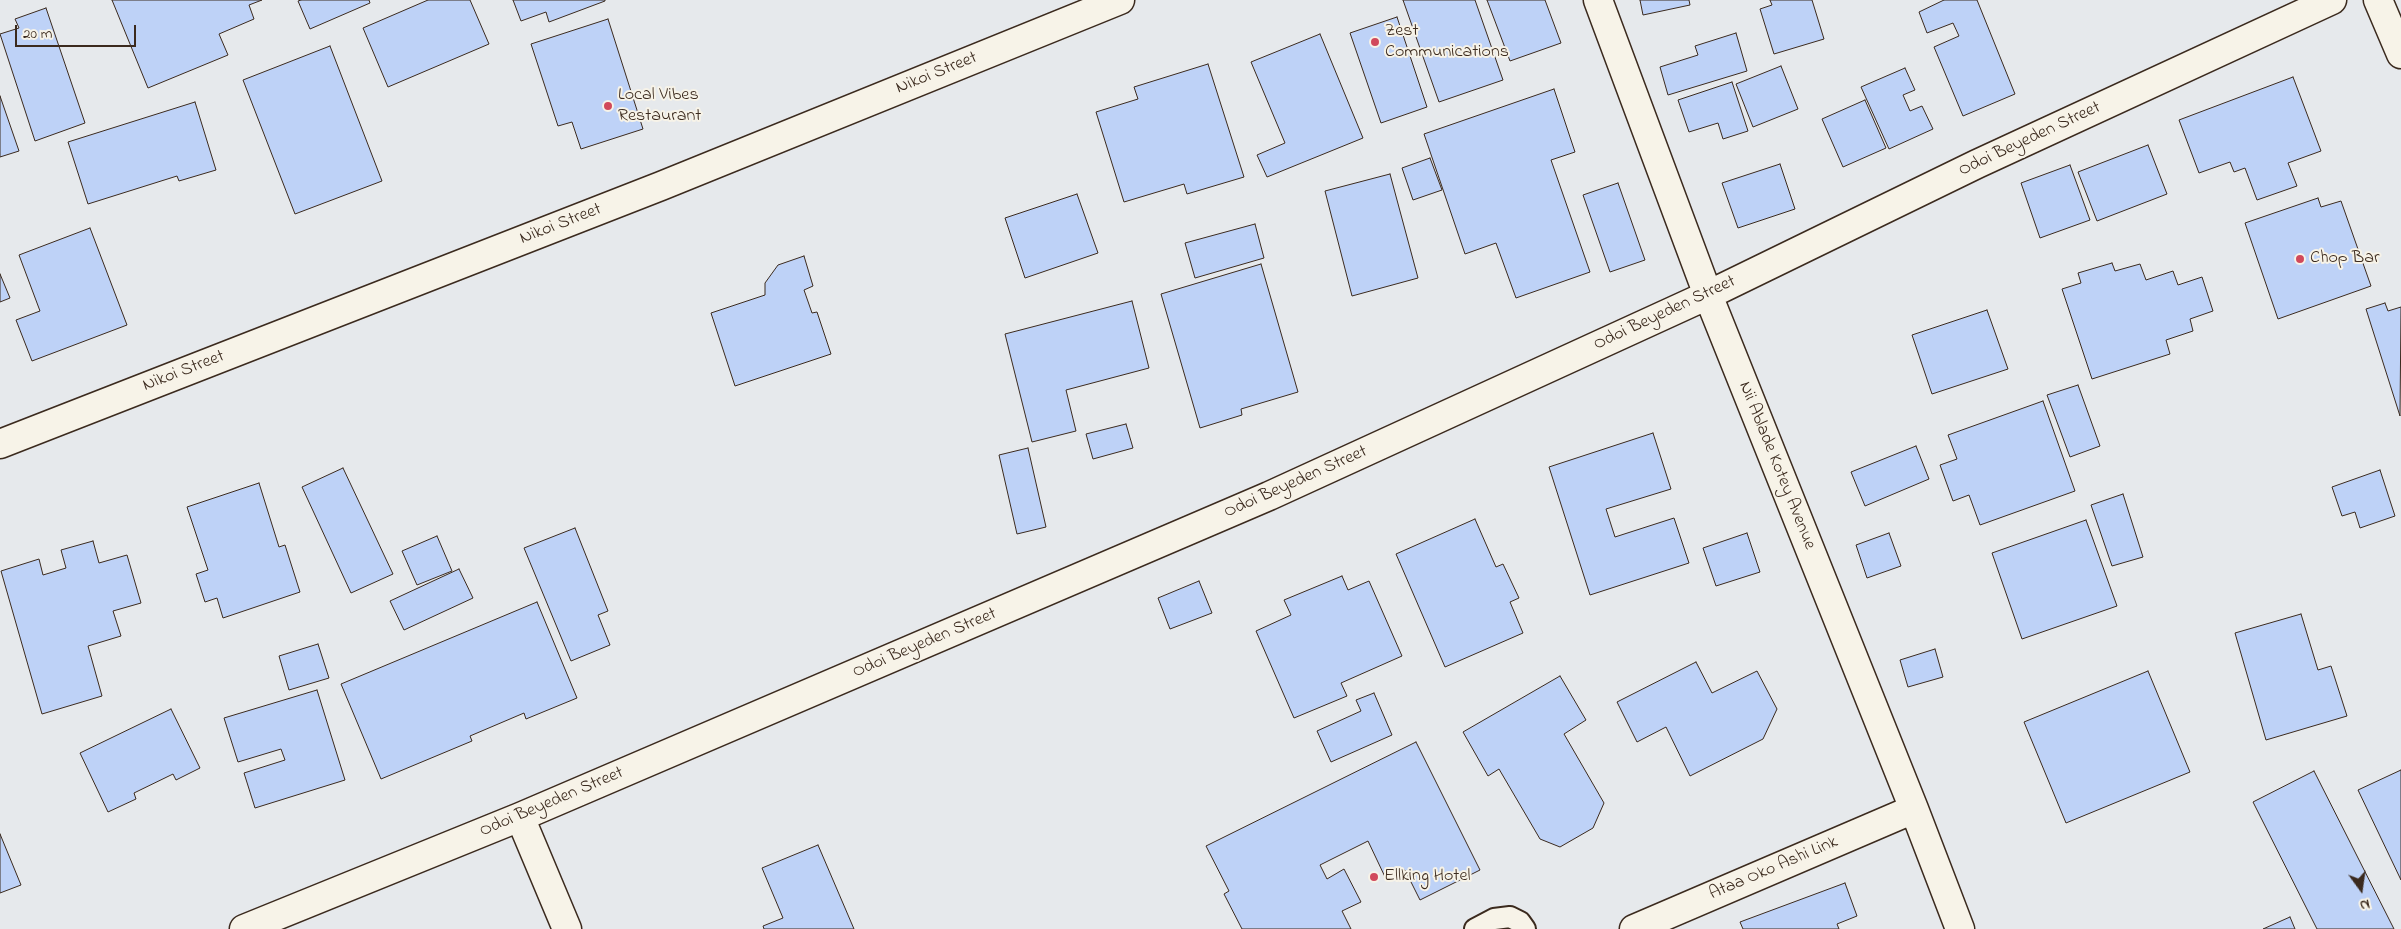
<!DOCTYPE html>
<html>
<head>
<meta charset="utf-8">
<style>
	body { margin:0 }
	#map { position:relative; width:2401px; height:929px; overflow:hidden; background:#e6e9ec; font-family:"Indie Flower",sans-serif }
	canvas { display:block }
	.north { position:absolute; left:2336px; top:864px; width:50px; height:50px; -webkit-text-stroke:4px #f7f3e8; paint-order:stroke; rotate:166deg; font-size:14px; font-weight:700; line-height:20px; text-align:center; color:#3b2a1e }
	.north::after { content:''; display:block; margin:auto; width:18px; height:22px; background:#3b2a1e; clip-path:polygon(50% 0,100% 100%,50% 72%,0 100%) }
	.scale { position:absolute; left:15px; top:25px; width:121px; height:22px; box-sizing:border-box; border:2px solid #3b2a1e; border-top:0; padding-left:6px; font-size:15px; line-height:18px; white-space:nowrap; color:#3b2a1e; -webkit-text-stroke:4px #f7f3e8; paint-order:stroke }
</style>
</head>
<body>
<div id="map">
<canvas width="2401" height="929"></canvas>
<div class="north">N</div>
<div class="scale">20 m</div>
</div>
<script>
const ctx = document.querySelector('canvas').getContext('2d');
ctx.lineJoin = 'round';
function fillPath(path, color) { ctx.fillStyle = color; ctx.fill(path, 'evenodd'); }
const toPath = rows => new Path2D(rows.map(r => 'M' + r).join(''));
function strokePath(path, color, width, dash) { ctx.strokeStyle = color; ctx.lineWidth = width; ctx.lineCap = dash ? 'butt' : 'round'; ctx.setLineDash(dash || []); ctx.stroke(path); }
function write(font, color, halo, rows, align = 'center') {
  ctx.font = font + ' "Indie Flower",sans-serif'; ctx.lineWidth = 4; ctx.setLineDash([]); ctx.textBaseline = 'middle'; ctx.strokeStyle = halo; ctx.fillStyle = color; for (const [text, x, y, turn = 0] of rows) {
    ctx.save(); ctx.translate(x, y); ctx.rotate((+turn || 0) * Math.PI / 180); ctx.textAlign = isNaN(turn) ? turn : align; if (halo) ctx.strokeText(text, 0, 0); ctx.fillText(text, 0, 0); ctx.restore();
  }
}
const building = toPath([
	[112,0,262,0,249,5,254,19,219,34,228,55,148,88,112,0],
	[301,0,369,0,370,3,310,29,298,1,301,0],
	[428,0,470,0,489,44,388,87,363,28,428,0],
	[513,0,605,0,605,1,549,22,546,12,521,21,513,0],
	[1403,0,1475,0,1503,80,1439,102,1403,0],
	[1487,0,1545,0,1561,43,1510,61,1487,0],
	[1640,0,1689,0,1690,5,1643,15,1640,0],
	[1770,0,1812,0,1824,39,1774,54,1760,9,1772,5,1770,0],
	[1944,0,1977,0,2015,94,1963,116,1934,47,1959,36,1953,23,1927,33,1919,12,1944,0],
	[46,8,85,123,35,141,0,34,19,28,15,19,46,8],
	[1397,17,1427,107,1381,123,1350,33,1397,17],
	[608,19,643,129,581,149,572,122,558,126,531,44,608,19],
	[1736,33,1747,71,1668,95,1660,67,1698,55,1695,46,1736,33],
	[1320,34,1363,138,1267,177,1257,155,1285,143,1251,62,1320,34],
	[330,46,382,181,295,214,243,80,330,46],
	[1208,64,1244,177,1187,194,1184,184,1124,202,1096,112,1138,99,1134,87,1208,64],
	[1781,66,1798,109,1753,127,1736,84,1781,66],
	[1905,68,1915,90,1903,95,1910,111,1922,106,1933,129,1889,149,1861,87,1905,68],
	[2293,77,2321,151,2288,163,2297,186,2257,200,2245,168,2234,172,2230,162,2199,173,2179,120,2293,77],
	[1732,82,1748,131,1723,139,1718,123,1689,132,1678,100,1732,82],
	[1554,89,1575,152,1551,160,1590,272,1516,298,1496,243,1465,254,1424,134,1554,89],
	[0,96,19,151,0,157,0,96],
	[1865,100,1886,148,1843,167,1822,119,1865,100],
	[195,102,216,170,179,181,177,176,88,204,68,142,195,102],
	[2148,145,2167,194,2097,221,2078,172,2148,145],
	[1430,158,1442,190,1413,200,1402,168,1430,158],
	[1780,164,1795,209,1738,228,1722,183,1780,164],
	[2070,165,2090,220,2040,238,2021,183,2070,165],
	[1390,174,1418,278,1352,296,1325,191,1390,174],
	[1618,183,1645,260,1610,272,1583,195,1618,183],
	[1077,194,1098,253,1025,278,1005,218,1077,194],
	[2318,198,2321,207,2341,201,2371,286,2278,319,2245,223,2318,198],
	[1255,224,1264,258,1195,278,1185,243,1255,224],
	[90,228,127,325,32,361,16,320,40,311,19,255,90,228],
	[804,256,813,286,804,290,812,313,817,312,831,354,735,386,711,313,765,295,765,283,778,265,804,256],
	[2112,263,2115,271,2140,264,2146,280,2173,271,2178,285,2202,277,2213,311,2190,319,2193,331,2166,340,2170,354,2092,379,2062,289,2081,283,2078,273,2112,263],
	[1261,264,1298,392,1241,409,1242,415,1200,428,1161,294,1261,264],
	[0,274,10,298,0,302,0,274],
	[1132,301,1149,368,1066,390,1076,431,1032,442,1005,334,1132,301],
	[2385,303,2388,311,2401,307,2400,416,2366,309,2385,303],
	[1987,310,2008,369,1932,394,1912,335,1987,310],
	[2078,385,2100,446,2070,457,2047,395,2078,385],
	[2043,401,2075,491,1980,525,1969,495,1953,501,1940,465,1957,459,1948,435,2043,401],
	[1126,424,1133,448,1093,459,1086,434,1126,424],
	[1653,433,1671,489,1606,509,1615,537,1674,518,1689,563,1590,595,1549,467,1653,433],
	[1916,446,1929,479,1865,506,1851,472,1916,446],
	[1028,448,1046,527,1017,534,999,455,1028,448],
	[343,468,393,574,351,593,302,487,343,468],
	[2380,470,2395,516,2360,528,2355,512,2342,516,2332,487,2380,470],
	[259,483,279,547,285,545,300,592,223,618,217,598,205,602,196,574,208,570,187,507,259,483],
	[2123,494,2143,557,2112,566,2091,505,2123,494],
	[1475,519,1496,567,1503,564,1519,598,1510,602,1523,633,1445,667,1396,554,1475,519],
	[2086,520,2117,606,2022,639,1992,553,2086,520],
	[575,528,608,611,598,615,610,645,571,661,524,548,575,528],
	[1747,533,1760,572,1716,586,1703,548,1747,533],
	[1889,533,1901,566,1867,578,1856,545,1889,533],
	[437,536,452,571,417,585,402,551,437,536],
	[93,541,99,563,127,555,141,603,113,611,121,636,88,646,102,696,42,714,1,571,39,559,43,575,66,568,61,550,93,541],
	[459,569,473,598,404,630,390,601,459,569],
	[1342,576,1348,590,1369,581,1402,656,1341,683,1347,696,1294,718,1256,631,1291,615,1284,600,1342,576],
	[1199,581,1212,613,1170,629,1158,598,1199,581],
	[537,602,577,698,526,719,524,713,470,736,472,741,381,779,341,684,537,602],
	[2301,614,2318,670,2331,666,2347,716,2266,740,2235,633,2301,614],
	[318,644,329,678,289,690,279,656,318,644],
	[1935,649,1943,677,1908,687,1900,660,1935,649],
	[1696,662,1712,693,1757,671,1777,709,1763,739,1690,776,1666,727,1637,742,1617,702,1696,662],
	[2148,671,2190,772,2066,823,2024,722,2148,671],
	[1560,676,1586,720,1564,734,1604,803,1593,828,1560,847,1540,839,1499,769,1488,776,1463,732,1560,676],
	[317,690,345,780,255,808,244,773,285,760,281,749,238,762,224,718,317,690],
	[1374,693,1392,735,1331,762,1317,731,1361,711,1356,700,1374,693],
	[171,709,200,768,176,780,173,774,134,793,136,799,108,812,80,753,171,709],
	[1416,742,1480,870,1420,900,1405,870,1386,879,1368,841,1320,865,1327,879,1344,869,1361,902,1342,911,1351,929,1242,929,1224,894,1229,891,1206,846,1416,742],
	[2401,770,2401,880,2358,790,2401,770],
	[2314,771,2394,929,2317,929,2253,802,2314,771],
	[0,834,21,885,0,893,0,834],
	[818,845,854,929,764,929,763,926,783,918,762,868,818,845],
	[1845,883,1857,916,1837,924,1839,929,1743,929,1740,922,1845,883],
	[2290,917,2295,929,2263,929,2290,917]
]);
const lane = toPath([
	[1475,929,1494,919,1510,917,1520,922,1525,929]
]);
const street = toPath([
	[1598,0,1708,295,1914,809,1960,929],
	[0,444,661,186,1120,0],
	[520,817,567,929],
	[244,929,520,817,1269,496,1708,295,1977,164,2332,0],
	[1634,929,1914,809]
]);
const secondary = toPath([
	[2378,0,2401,54]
]);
const markers = [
	[1375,42,5,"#d1495b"],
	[608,106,5,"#d1495b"],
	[2300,259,5,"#d1495b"],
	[1374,877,5,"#d1495b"]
];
const poiNames = [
	["Zest",1385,32],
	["Communications",1385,53],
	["Local Vibes",618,96],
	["Restaurant",618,117],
	["Chop Bar",2310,259],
	["Ellking Hotel",1384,877]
];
const streetNames = [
	["Nikoi Street",937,74,-22],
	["Odoi Beyeden Street",2030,140,-25],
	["Nikoi Street",561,225,-21],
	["Odoi Beyeden Street",1665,314,-25],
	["Nikoi Street",184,372,-21],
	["Nii Ablade Kotey Avenue",1776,466,68],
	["Odoi Beyeden Street",1296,483,-24],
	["Odoi Beyeden Street",925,644,-23],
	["Odoi Beyeden Street",552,803,-23],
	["Ataa Oko Ashi Link",1774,869,-23]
];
fillPath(building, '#bed2f7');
strokePath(building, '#3b2a1e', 1);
strokePath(lane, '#3b2a1e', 24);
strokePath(street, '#3b2a1e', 31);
strokePath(secondary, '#3b2a1e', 31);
strokePath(lane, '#f7f3e8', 20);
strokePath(street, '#f7f3e8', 28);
strokePath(secondary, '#f7f3e8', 28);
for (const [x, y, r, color] of markers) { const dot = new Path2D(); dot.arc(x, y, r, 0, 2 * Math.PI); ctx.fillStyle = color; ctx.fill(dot); strokePath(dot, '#f7f3e8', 2); }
write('18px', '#3b2a1e', '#f7f3e8', poiNames, 'left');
write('18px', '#3b2a1e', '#f7f3e8', streetNames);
</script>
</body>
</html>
